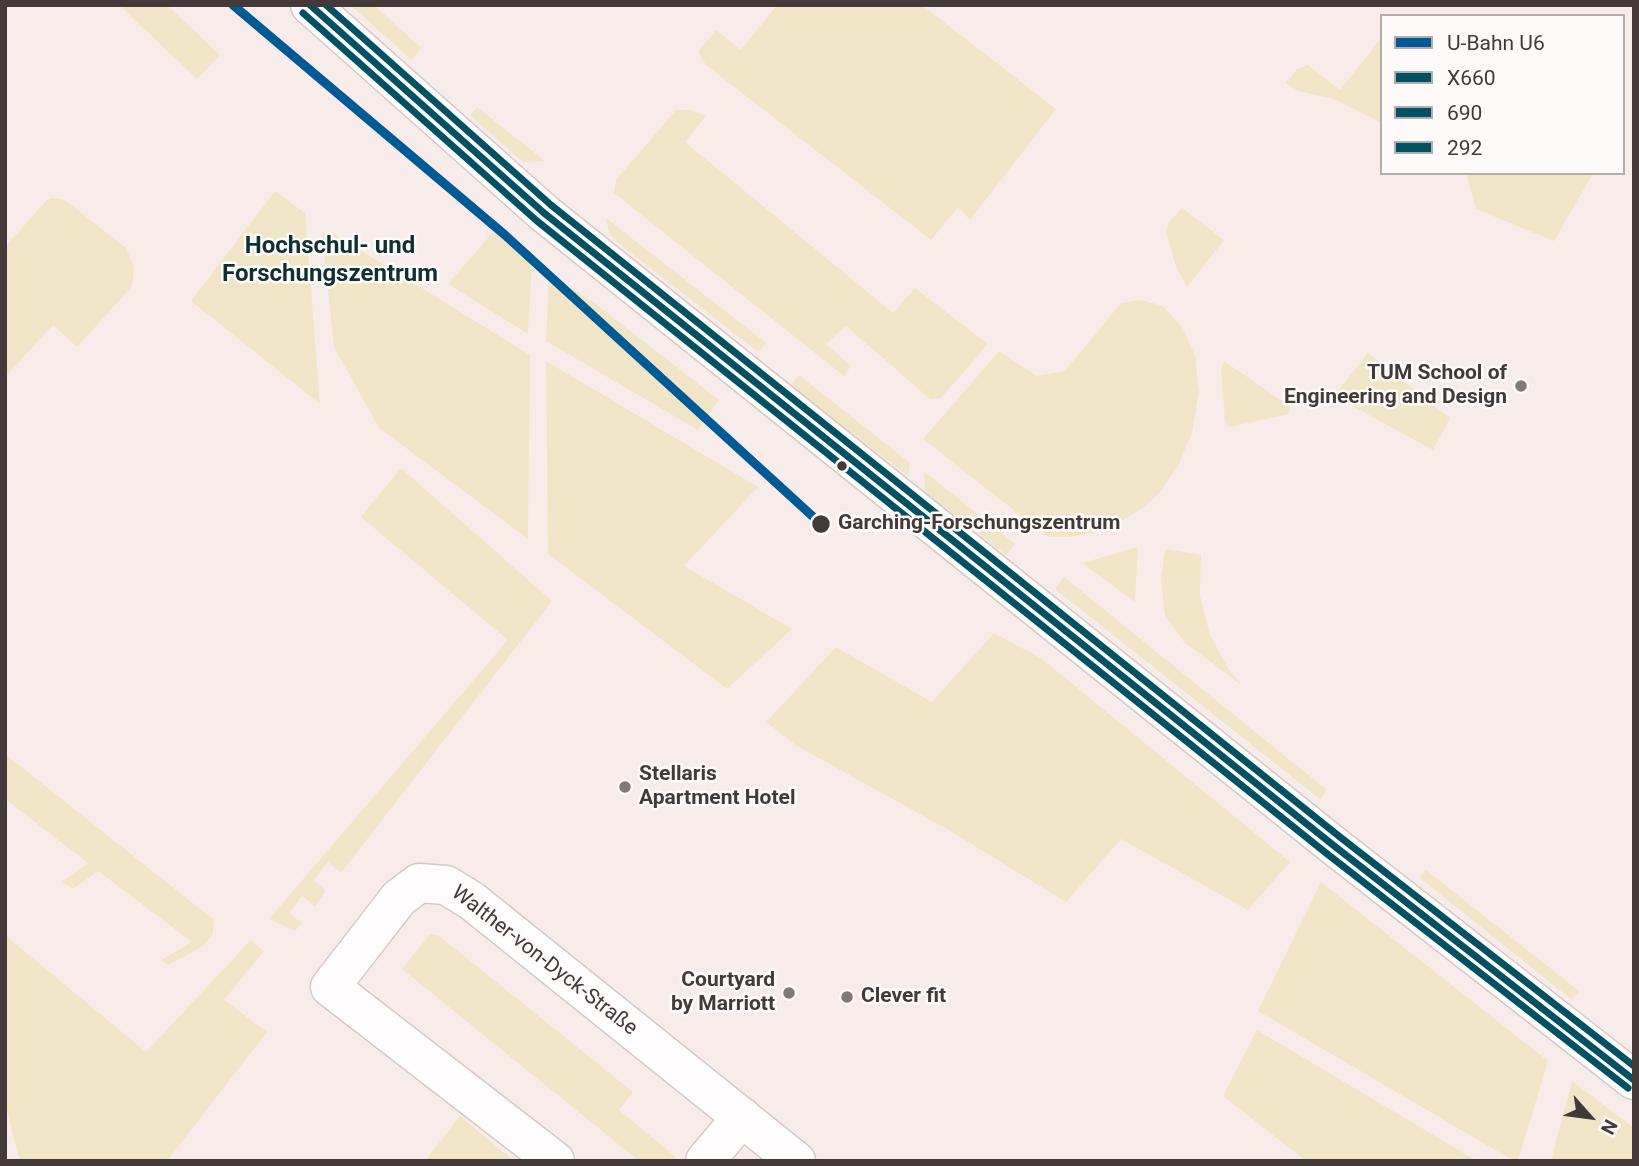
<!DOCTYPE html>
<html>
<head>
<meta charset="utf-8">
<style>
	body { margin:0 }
	#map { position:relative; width:1639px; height:1166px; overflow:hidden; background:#f8ecea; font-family:Roboto,sans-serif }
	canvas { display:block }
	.frame { position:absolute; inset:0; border:7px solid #423938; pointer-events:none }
	.legend { position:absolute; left:1380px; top:14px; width:245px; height:161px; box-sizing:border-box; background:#fefaf9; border:2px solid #b3adac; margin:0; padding:9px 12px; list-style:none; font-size:21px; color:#423938 }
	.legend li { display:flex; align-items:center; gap:14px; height:35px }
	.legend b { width:35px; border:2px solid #b3adac }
	.north { position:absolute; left:1555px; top:1082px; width:70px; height:70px; -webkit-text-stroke:5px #fefaf9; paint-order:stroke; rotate:118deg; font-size:19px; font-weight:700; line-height:28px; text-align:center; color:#423938 }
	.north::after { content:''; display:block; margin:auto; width:24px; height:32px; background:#423938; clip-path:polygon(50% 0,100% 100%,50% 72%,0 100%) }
</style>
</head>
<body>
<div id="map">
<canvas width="1639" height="1166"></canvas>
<div class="frame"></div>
<ul class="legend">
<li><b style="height:9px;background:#005a96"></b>U-Bahn U6</li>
<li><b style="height:9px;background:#005262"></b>X660</li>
<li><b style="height:9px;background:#005262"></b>690</li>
<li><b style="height:9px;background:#005262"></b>292</li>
</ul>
<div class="north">N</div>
</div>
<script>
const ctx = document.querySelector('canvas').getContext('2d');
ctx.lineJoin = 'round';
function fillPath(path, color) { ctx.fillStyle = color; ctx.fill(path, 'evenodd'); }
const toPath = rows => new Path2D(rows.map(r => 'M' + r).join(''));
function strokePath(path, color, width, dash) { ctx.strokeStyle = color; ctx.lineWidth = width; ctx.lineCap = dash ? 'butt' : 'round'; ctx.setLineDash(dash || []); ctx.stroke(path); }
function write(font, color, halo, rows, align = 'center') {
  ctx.font = font + ' Roboto,sans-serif'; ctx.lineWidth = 5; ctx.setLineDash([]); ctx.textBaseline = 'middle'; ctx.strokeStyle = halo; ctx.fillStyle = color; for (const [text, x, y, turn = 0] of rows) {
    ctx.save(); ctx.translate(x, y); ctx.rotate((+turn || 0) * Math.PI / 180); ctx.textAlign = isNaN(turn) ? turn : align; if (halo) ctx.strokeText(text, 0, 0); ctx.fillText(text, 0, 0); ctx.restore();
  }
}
const green = toPath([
	[119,5,167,5,220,55,197,79],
	[350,5,374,5,421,48,412,60],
	[777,5,922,5,1056,109,970,220,958,207,931,240,706,65,698,52,716,30,741,50],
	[1382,37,1382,123,1334,99,1298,91,1286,83,1297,69,1308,65,1340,90],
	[477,107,545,161,523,162,470,115],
	[676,110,690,110,706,116,685,142,893,313,915,288,988,344,941,398,930,399,846,326,826,344,851,366,844,376,614,193,616,180],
	[1466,173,1593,173,1554,241,1476,209],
	[275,191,305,213,320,404,191,301],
	[52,198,65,200,126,248,134,266,133,282,129,290,77,347,53,325,5,377,5,247,47,200],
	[1182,208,1224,240,1187,287,1176,267,1166,232,1170,221],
	[606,218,766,343,758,352,617,242,609,232],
	[494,231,532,260,528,334,448,284],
	[331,232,530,355,528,539,379,428,334,347,322,233],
	[549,273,597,305,719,400,698,430,546,341],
	[1142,300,1163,306,1182,327,1195,355,1199,392,1192,433,1178,466,1161,491,1143,508,1113,526,1092,533,1070,537,1048,537,923,439,999,351,1037,376,1065,371,1121,303],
	[1368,353,1450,418,1433,450,1334,396],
	[546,361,758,487,684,566,792,629,727,689,548,554],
	[1224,361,1291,407,1288,414,1230,427,1225,422,1221,369],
	[799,375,910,463,908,476,790,386],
	[401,468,552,601,341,873,328,862,314,880,326,891,315,906,302,896,289,913,302,923,295,931,269,919,508,640,361,517],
	[924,471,1015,544,1006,555,925,492],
	[1138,547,1135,602,1082,563],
	[1165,549,1201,555,1200,596,1210,635,1230,671,1243,686,1184,642,1165,615,1161,579],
	[1064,577,1291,761,1327,790,1320,799,1055,589],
	[994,633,1042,659,1290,862,1248,910,1121,839,1066,902,947,829,797,746,766,722,836,647,932,702],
	[5,754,214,920,213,934,202,947,168,965,161,960,192,942,98,871,73,889,62,882,88,863,5,799],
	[1426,870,1579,991,1572,1000,1420,878],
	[1321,882,1548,1061,1518,1161,1514,1161,1258,1011],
	[430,934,438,935,633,1092,619,1110,676,1157,673,1161,639,1161,402,969],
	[5,935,146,1052,251,940,264,951,224,1000,267,1032,167,1161,20,1161,5,1103],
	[1257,1030,1477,1161,1306,1161,1223,1096],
	[1572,1081,1634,1128,1634,1161,1551,1161],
	[460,1116,514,1161,425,1161]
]);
const street = toPath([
	[310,5,544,213,1333,845,1634,1080],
	[555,1161,330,987,399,898,419,883,446,885,472,901,796,1161],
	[705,1161,742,1117]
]);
const bus1 = toPath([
	[310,5,544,213,1333,845,1634,1080]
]);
const bus2 = toPath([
	[303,13,537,221,1326,853,1628,1088]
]);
const bus3 = toPath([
	[326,5,551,205,1340,837,1634,1066]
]);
const metro1 = toPath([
	[233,5,505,235,821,524]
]);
const markers = [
	[1521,386,7,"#827876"],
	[842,466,6,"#423938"],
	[821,524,10,"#423938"],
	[625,787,7,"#827876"],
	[789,993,7,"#827876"],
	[847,997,7,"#827876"]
];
const poiNames = [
	["TUM School of",1507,374],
	["Engineering and Design",1507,398],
	["Stellaris",639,775,"left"],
	["Apartment Hotel",639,799,"left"],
	["Courtyard",775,981],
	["by Marriott",775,1005],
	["Clever fit",861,997,"left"]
];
const stopNames = [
	["Garching-Forschungszentrum",838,524]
];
const streetNames = [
	["Walther-von-Dyck-Straße",544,961,38]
];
const quarterNames = [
	["Hochschul- und",330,247],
	["Forschungszentrum",330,275]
];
fillPath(green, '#f1e5c7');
strokePath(street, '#d3cac8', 41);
strokePath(street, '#fefcfc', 38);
strokePath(bus1, '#005262', 7);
strokePath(bus2, '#005262', 7);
strokePath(bus3, '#005262', 7);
strokePath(metro1, '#005a96', 9);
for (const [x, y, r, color] of markers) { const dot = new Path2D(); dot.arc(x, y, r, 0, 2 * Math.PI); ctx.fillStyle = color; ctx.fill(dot); strokePath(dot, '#fefaf9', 2.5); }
write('bold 21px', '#423938', '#fefaf9', poiNames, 'right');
write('bold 21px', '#423938', '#fefaf9', stopNames, 'left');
write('21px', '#423938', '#fefaf9', streetNames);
write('bold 24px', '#0d3033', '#fefaf9', quarterNames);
</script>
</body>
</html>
